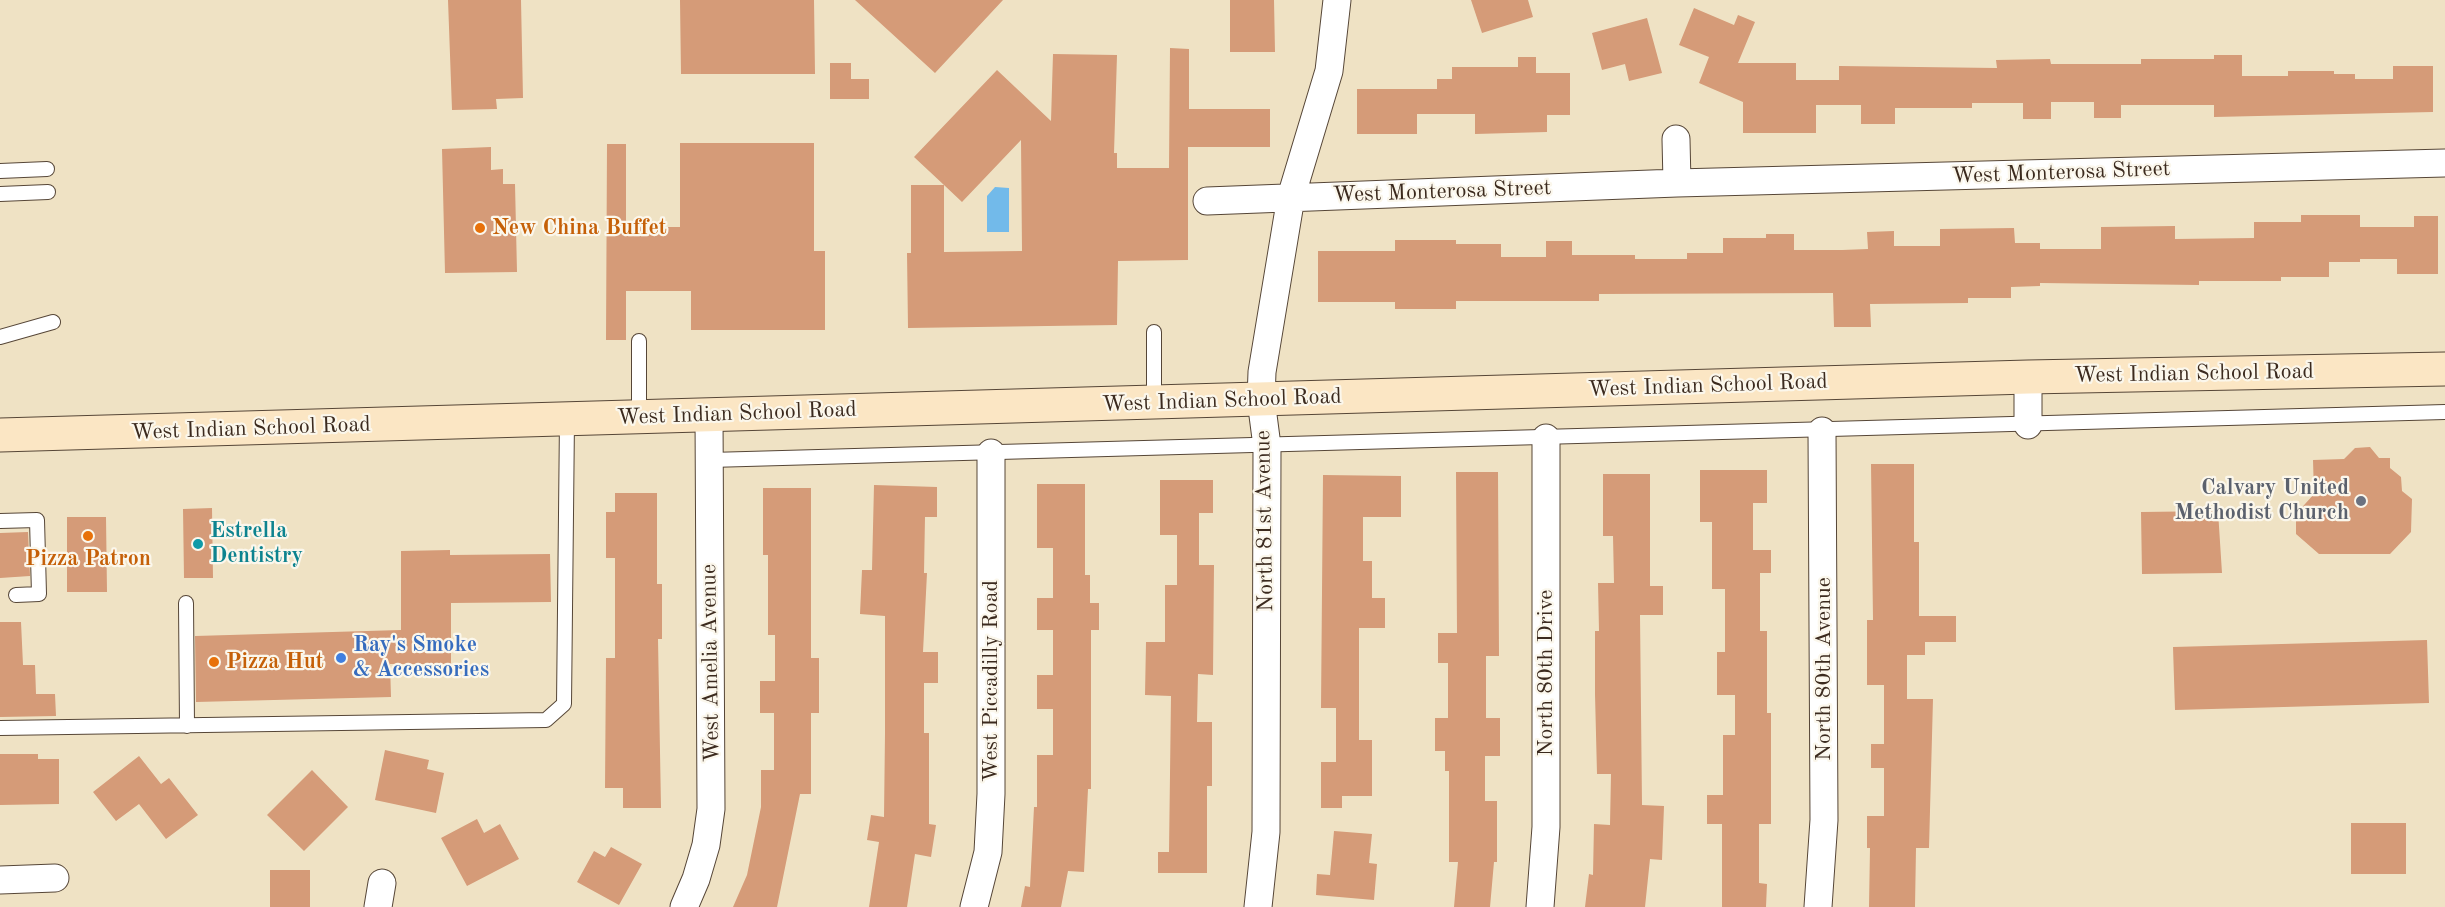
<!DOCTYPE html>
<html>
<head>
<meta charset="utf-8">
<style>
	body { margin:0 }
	canvas { display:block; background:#efe2c4 }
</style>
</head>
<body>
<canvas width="2445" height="907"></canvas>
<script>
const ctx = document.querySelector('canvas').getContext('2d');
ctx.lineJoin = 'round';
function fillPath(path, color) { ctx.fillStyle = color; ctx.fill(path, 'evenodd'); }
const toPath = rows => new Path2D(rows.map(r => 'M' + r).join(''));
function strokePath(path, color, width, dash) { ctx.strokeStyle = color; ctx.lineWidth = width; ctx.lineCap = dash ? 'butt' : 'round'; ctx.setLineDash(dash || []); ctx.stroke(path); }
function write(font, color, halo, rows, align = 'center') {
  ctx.font = font + ' "Old Standard TT",serif'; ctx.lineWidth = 4.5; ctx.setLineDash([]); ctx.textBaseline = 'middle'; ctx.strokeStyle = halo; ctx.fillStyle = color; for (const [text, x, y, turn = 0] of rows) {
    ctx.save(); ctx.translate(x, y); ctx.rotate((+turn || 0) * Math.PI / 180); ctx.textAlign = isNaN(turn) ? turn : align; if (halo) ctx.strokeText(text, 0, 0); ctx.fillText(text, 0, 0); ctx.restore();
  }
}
const water = toPath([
	[995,187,1009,188,1009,232,987,232,987,196]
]);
const building = toPath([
	[448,0,521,0,523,98,496,99,497,109,452,110],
	[680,0,814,0,815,74,681,74],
	[855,0,1003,0,935,73],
	[1230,0,1274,0,1275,52,1230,52],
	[1471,0,1528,0,1533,17,1482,33],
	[1694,8,1734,25,1738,15,1755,22,1738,63,1796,63,1796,80,1839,80,1839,66,1997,68,1996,60,2050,59,2051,64,2141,64,2141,59,2214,59,2214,55,2242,55,2242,76,2288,76,2288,71,2334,71,2334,74,2355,74,2355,79,2393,79,2393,66,2433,66,2433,112,2214,117,2214,105,2121,105,2121,118,2094,118,2094,102,2051,102,2051,119,2023,119,2023,103,1972,103,1972,108,1895,108,1895,124,1861,124,1861,105,1816,105,1816,133,1743,133,1743,102,1699,83,1709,57,1679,45],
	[1647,18,1662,73,1629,81,1625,64,1602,70,1592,33],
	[1170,48,1189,49,1189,109,1270,109,1270,147,1188,147,1188,260,1118,261,1117,325,908,328,907,253,911,253,911,185,944,185,914,157,997,70,1051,121,1053,54,1117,55,1114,153,1117,153,1117,168,1169,168],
	[1021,140,1022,251,944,252,944,185,962,202],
	[1518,57,1536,57,1536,73,1570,73,1570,115,1547,115,1547,132,1475,134,1475,114,1417,114,1417,134,1357,134,1357,89,1437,89,1437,79,1452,79,1452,67,1518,67],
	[830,63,851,63,851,79,869,79,869,99,830,99],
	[680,143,814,143,814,251,825,251,825,330,691,330,691,291,626,291,626,340,606,340,607,144,626,144,626,227,680,227],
	[491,147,491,170,503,169,503,184,515,184,517,272,445,273,442,149],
	[2301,215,2360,215,2360,227,2414,227,2414,216,2438,216,2438,274,2397,274,2397,259,2360,259,2360,262,2329,262,2329,277,2281,277,2281,281,2199,281,2199,285,2040,283,2040,286,2011,287,2011,298,1968,298,1968,303,1870,304,1871,327,1834,327,1833,293,1599,294,1599,301,1456,301,1456,309,1395,309,1395,302,1318,302,1318,251,1395,251,1395,240,1456,240,1456,244,1501,244,1501,257,1546,257,1546,241,1572,241,1572,255,1635,255,1635,259,1687,259,1687,253,1723,253,1723,238,1766,238,1766,234,1794,234,1794,250,1842,250,1868,249,1867,232,1894,231,1894,246,1940,246,1940,229,2014,228,2015,243,2040,243,2040,249,2101,249,2101,227,2175,226,2175,239,2254,238,2254,222,2301,222],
	[2370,447,2379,458,2390,458,2390,468,2401,477,2402,491,2412,499,2411,532,2390,554,2319,554,2296,534,2296,514,2314,494,2313,460,2344,459,2355,448],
	[1871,464,1914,464,1914,542,1919,542,1919,616,1956,616,1956,642,1925,642,1925,655,1907,655,1907,699,1933,699,1929,848,1916,848,1915,907,1869,907,1870,848,1867,848,1867,816,1884,816,1884,768,1871,768,1871,744,1884,744,1884,685,1867,685,1867,620,1873,620],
	[1700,470,1767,470,1767,503,1753,503,1753,550,1771,550,1771,573,1760,573,1760,631,1767,631,1767,713,1771,713,1771,824,1759,824,1759,883,1767,884,1766,907,1722,907,1722,824,1707,824,1707,795,1723,795,1723,735,1735,735,1735,695,1717,695,1717,652,1725,652,1725,589,1712,589,1712,522,1700,522],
	[1456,472,1498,472,1499,656,1486,656,1486,718,1500,718,1500,756,1485,756,1485,801,1497,801,1497,862,1494,862,1490,907,1454,907,1458,862,1449,862,1449,771,1445,771,1445,751,1435,751,1435,718,1448,718,1448,663,1438,663,1438,633,1457,633],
	[1603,474,1650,474,1650,586,1663,586,1663,615,1640,615,1642,805,1664,806,1662,860,1650,859,1645,907,1585,907,1589,874,1593,875,1594,824,1610,825,1611,774,1597,774,1595,694,1595,631,1599,631,1598,583,1614,583,1613,536,1603,536],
	[1323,475,1401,476,1401,517,1363,517,1363,561,1372,561,1372,598,1385,598,1385,628,1359,628,1359,740,1372,740,1372,796,1342,796,1342,808,1321,808,1321,762,1336,762,1336,708,1321,708],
	[1160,480,1213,480,1213,513,1199,513,1199,565,1214,565,1213,675,1198,674,1197,722,1212,722,1212,786,1207,786,1207,873,1158,873,1158,852,1169,852,1171,696,1145,695,1146,642,1165,642,1165,585,1177,585,1177,535,1160,535],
	[1037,484,1085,484,1085,575,1090,575,1090,603,1099,603,1099,630,1091,630,1091,789,1088,789,1084,872,1068,871,1061,907,1021,907,1025,886,1030,887,1034,807,1037,807,1037,755,1053,755,1053,709,1037,709,1037,675,1053,675,1053,630,1037,630,1037,598,1053,598,1053,548,1037,548],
	[874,485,937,487,937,517,925,517,924,573,927,573,923,652,938,652,938,683,924,683,924,733,929,733,929,824,936,825,931,857,915,854,907,907,869,907,879,842,867,840,871,815,884,817,885,733,885,616,860,614,862,570,872,570],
	[763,488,811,488,811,658,819,658,819,713,811,713,811,794,800,794,777,907,733,907,747,875,761,807,761,770,774,770,774,713,760,713,760,681,775,681,775,635,768,635,768,555,763,555],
	[615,493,657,493,657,584,662,584,662,639,658,639,661,808,623,808,623,788,605,788,606,658,615,658,615,558,606,558,606,512,615,512],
	[212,508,213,578,184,578,183,509],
	[2218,511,2222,573,2142,574,2141,512],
	[67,517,106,517,107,592,67,592],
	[28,532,30,576,0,578,0,533],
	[450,550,450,555,550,554,551,602,451,603,451,664,390,664,391,697,196,702,195,636,401,630,401,551],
	[0,622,21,622,23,665,35,665,36,694,55,694,56,716,0,717],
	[2427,640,2429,703,2175,710,2173,647],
	[385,750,429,760,427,769,444,773,436,813,375,800],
	[0,754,38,754,38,759,59,759,59,804,0,805],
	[139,756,161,784,169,778,198,815,166,839,139,804,116,821,93,792],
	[312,770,348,807,304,851,267,815],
	[477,819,484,833,500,824,519,859,467,886,441,838],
	[2351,823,2406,823,2406,874,2351,874],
	[1334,831,1372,834,1369,863,1377,864,1374,900,1316,895,1317,874,1330,875],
	[611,847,642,864,619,905,577,882,594,851,605,857],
	[270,870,310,870,310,907,270,907]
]);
const lane = toPath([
	[0,171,47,169],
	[0,194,48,192],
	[1154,332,1154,402],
	[0,337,53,322],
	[639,417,639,341],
	[710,460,2445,412],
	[0,521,37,520,39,594,16,595],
	[186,603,187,726],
	[0,728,546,720,564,704,567,419]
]);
const street = toPath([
	[1676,139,1677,183],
	[1207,201,1677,183,2445,163],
	[2028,377,2028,425],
	[0,880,55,878],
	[378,907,382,883],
	[684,907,696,879,706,845,711,809,709,415],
	[974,907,988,852,991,794,991,453],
	[1258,907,1266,832,1267,446,1261,400,1262,372,1291,197,1329,71,1337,0],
	[1540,907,1546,827,1546,438],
	[1818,907,1824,820,1822,431]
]);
const secondary = toPath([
	[0,435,2028,377,2445,369]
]);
const markers = [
	[480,228,6,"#e8710a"],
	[2361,501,6,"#6b7280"],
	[88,536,6,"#e8710a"],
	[198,544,6,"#0f9aa8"],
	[341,658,6,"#3f7fe0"],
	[214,662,6,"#e8710a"]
];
const streetNames = [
	["West Monterosa Street",2061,173,-2],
	["West Monterosa Street",1442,192,-2],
	["West Indian School Road",2194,374,-1],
	["West Indian School Road",1708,386,-2],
	["West Indian School Road",1222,401,-2],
	["West Indian School Road",737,414,-2],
	["West Indian School Road",251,429,-2],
	["North 81st Avenue",1265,521,-91],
	["West Amelia Avenue",711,663,-91],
	["North 80th Avenue",1824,669,-90],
	["North 80th Drive",1546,673,-90],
	["West Piccadilly Road",991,681,-90]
];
const foodNames = [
	["New China Buffet",492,228],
	["Pizza Patron",88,559,"center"],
	["Pizza Hut",226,662]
];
const worshipNames = [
	["Calvary United",2349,488],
	["Methodist Church",2349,513]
];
const cultureNames = [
	["Estrella",210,531],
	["Dentistry",210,556]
];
const shopNames = [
	["Ray's Smoke",353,645],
	["& Accessories",353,670]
];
fillPath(water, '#72baea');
fillPath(building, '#d59b78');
strokePath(lane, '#564637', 16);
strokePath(street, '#564637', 29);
strokePath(secondary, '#564637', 35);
strokePath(lane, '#fff', 14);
strokePath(street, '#fff', 27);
strokePath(secondary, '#fbe6c4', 33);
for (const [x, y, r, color] of markers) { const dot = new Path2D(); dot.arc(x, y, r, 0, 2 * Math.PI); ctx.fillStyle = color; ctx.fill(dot); strokePath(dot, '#fbf7ec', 2); }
write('22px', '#3b2a1e', '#fbf7ec', streetNames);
write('bold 22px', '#c56008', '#fbf7ec', foodNames, 'left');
write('bold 22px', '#5b616d', '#fbf7ec', worshipNames, 'right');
write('bold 22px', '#0d838f', '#fbf7ec', cultureNames, 'left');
write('bold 22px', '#366cbe', '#fbf7ec', shopNames, 'left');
</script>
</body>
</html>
